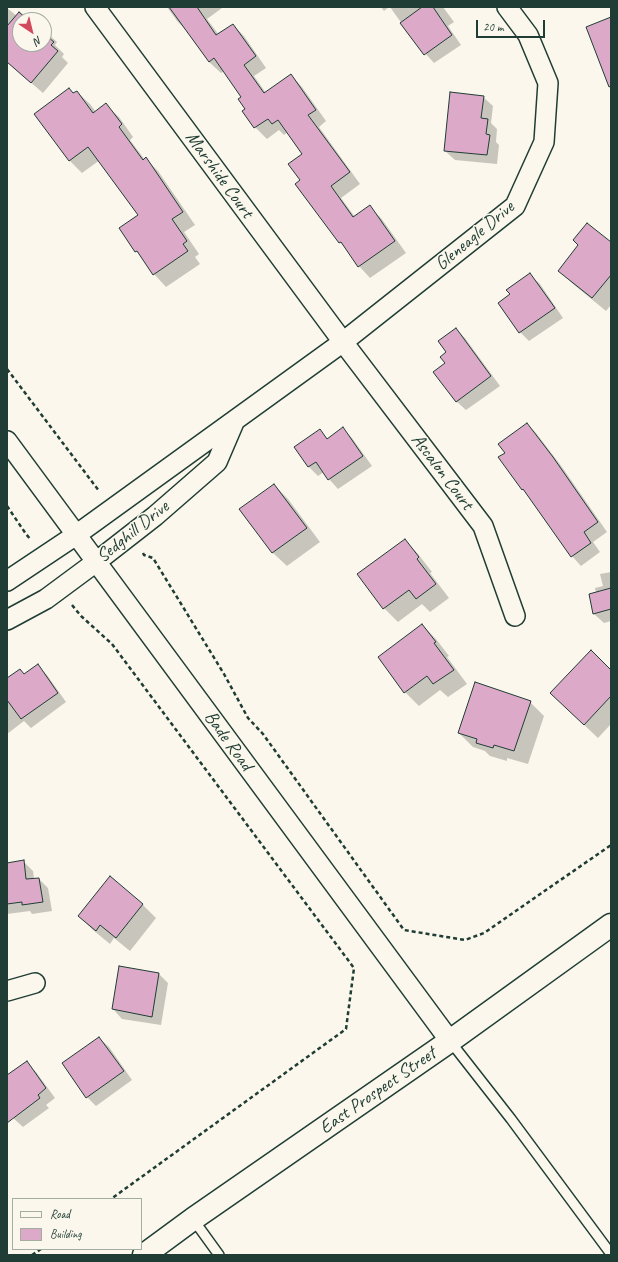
<!DOCTYPE html>
<html>
<head>
<meta charset="utf-8">
<style>
	body { margin:0 }
	#map { position:relative; width:618px; height:1262px; overflow:hidden; background:#fbf7ec; font-family:Caveat,sans-serif }
	canvas { display:block }
	.frame { position:absolute; inset:0; border:8px solid #1f3d34; pointer-events:none }
	.legend { position:absolute; left:12px; top:1198px; width:130px; height:52px; box-sizing:border-box; background:#fbf7ec; border:1px solid #a3ada2; margin:0; padding:5px 7px; list-style:none; font-size:12px; color:#1f3d34 }
	.legend li { display:flex; align-items:center; gap:8px; height:20px }
	.legend b { width:20px; border:1px solid #a3ada2 }
	.north { position:absolute; left:12px; top:12px; width:40px; height:40px; box-sizing:border-box; background:#fbf7ec; border:1px solid #a3ada2; border-radius:50%; rotate:145deg; font-size:11px; font-weight:700; line-height:16px; text-align:center; color:#1f3d34 }
	.north::after { content:''; display:block; margin:auto; width:14px; height:18px; background:#d1495b; clip-path:polygon(50% 0,100% 100%,50% 72%,0 100%) }
	.scale { position:absolute; left:476px; top:20px; width:69px; height:18px; box-sizing:border-box; border:2px solid #1f3d34; border-top:0; padding-left:5px; font-size:12px; line-height:14px; white-space:nowrap; color:#1f3d34; -webkit-text-stroke:3px #fbf7ec; paint-order:stroke }
</style>
</head>
<body>
<div id="map">
<canvas width="618" height="1262"></canvas>
<div class="frame"></div>
<ul class="legend">
<li><b style="height:5px;background:#fbf7ec"></b>Road</li>
<li><b style="height:11px;background:#dcaac8"></b>Building</li>
</ul>
<div class="north">N</div>
<div class="scale">20 m</div>
</div>
<script>
const ctx = document.querySelector('canvas').getContext('2d');
ctx.lineJoin = 'round';
function fillPath(path, color) { ctx.fillStyle = color; ctx.fill(path, 'evenodd'); }
const toPath = rows => new Path2D(rows.map(r => 'M' + r).join(''));
function strokePath(path, color, width, dash) { ctx.strokeStyle = color; ctx.lineWidth = width; ctx.lineCap = dash ? 'butt' : 'round'; ctx.setLineDash(dash || []); ctx.stroke(path); }
function write(font, color, halo, rows, align = 'center') {
  ctx.font = font + ' Caveat,sans-serif'; ctx.lineWidth = 3; ctx.setLineDash([]); ctx.textBaseline = 'middle'; ctx.strokeStyle = halo; ctx.fillStyle = color; for (const [text, x, y, turn = 0] of rows) {
    ctx.save(); ctx.translate(x, y); ctx.rotate((+turn || 0) * Math.PI / 180); ctx.textAlign = isNaN(turn) ? turn : align; if (halo) ctx.strokeText(text, 0, 0); ctx.fillText(text, 0, 0); ctx.restore();
  }
}
const shadow = toPath([
	[167,7,222,7,222,8,207,19,219,35,233,25,244,36,266,68,254,76,266,93,291,75,302,87,326,121,319,127,360,184,341,198,355,217,369,207,381,218,406,253,370,278,359,266,348,251,340,242,301,180,303,154,288,132,284,135,279,130,267,139,255,127,244,111,246,109,243,97,224,71,221,73,209,62,187,31,177,21],
	[381,7,389,7,384,11],
	[390,7,443,7,454,22,448,26,461,45,434,63,415,42],
	[7,8,17,16,20,12,30,20,20,20,20,44,44,44,44,30,57,42,55,45,64,54,62,57,68,63,43,93,7,62],
	[77,92,90,104,96,112,106,105,119,117,133,137,130,140,145,160,146,159,158,171,195,225,184,232,199,254,195,257,200,264,166,287,154,274,143,259,136,251,140,215,100,160,82,173,70,161,39,118],
	[483,97,493,106,491,123,497,129,496,142,499,145,497,164,455,160,445,151],
	[611,244,611,305,606,311,573,284,559,270],
	[530,275,540,284,563,318,529,341,520,332,511,295],
	[456,329,465,338,500,386,466,410,456,401,446,364,448,353],
	[527,424,536,433,562,467,607,532,593,542,600,552,581,566,572,556,529,495,523,489,499,458,506,453],
	[343,429,352,438,372,466,338,489,329,479,324,472,318,476,309,467,296,447,320,431,328,439],
	[274,485,288,499,320,542,287,566,273,553,240,509],
	[405,540,418,554,432,572,430,573,449,598,430,612,422,604,398,622,384,608,359,574],
	[611,572,611,621,604,623,594,614,590,594,596,593,595,588,603,586,600,574],
	[422,625,436,639,449,656,447,657,467,684,448,697,440,690,419,706,405,692],
	[38,666,47,675,66,702,31,728,24,721,7,734,7,679,24,675],
	[611,671,611,724,598,738,565,707],
	[530,702,544,716,528,764,507,758,507,761,490,756,485,751,473,747,459,733],
	[23,861,33,871,34,879,39,879,48,888,52,911,32,914,30,911,7,914,7,864],
	[110,877,143,905,156,918,130,951,114,938,110,944,93,930,79,916],
	[120,967,159,974,168,983,161,1025,122,1019,113,1009],
	[99,1038,109,1047,132,1080,96,1106,87,1097],
	[27,1063,36,1072,55,1098,46,1105,49,1108,23,1127,13,1118,7,1110,7,1073,9,1075]
]);
const building = toPath([
	[169,7,197,7,216,35,233,24,256,56,244,65,264,93,291,74,316,110,308,115,350,172,331,186,353,217,370,205,395,241,358,267,341,242,339,243,295,184,300,180,288,164,302,154,278,120,272,124,268,119,254,128,242,111,245,109,238,99,241,97,214,58,209,62,169,7],
	[422,7,433,7,452,35,424,55,400,23,422,7],
	[19,12,28,20,20,20,20,44,44,44,44,34,54,42,51,45,58,51,31,83,7,62,7,26,19,12],
	[611,17,611,86,609,87,586,27,611,17],
	[69,88,73,93,77,91,93,113,106,103,122,124,119,127,143,160,146,157,183,212,172,219,187,241,183,244,188,251,153,275,137,251,135,252,119,228,138,215,88,147,69,161,34,114,69,88],
	[450,92,484,96,481,118,488,119,486,134,490,135,487,155,444,151,450,92],
	[587,223,611,242,611,275,592,298,558,271,578,245,573,240,587,223],
	[530,273,555,308,519,333,498,303,510,294,506,290,530,273],
	[456,328,491,376,456,402,433,372,445,363,440,357,446,352,438,341,456,328],
	[527,423,553,457,598,522,584,532,591,543,571,557,523,489,522,490,498,457,505,453,498,444,527,423],
	[343,427,363,456,328,480,316,462,308,467,294,447,320,429,327,439,343,427],
	[274,484,307,528,272,553,239,509,274,484],
	[405,539,419,557,417,559,436,584,416,599,409,590,383,609,357,574,405,539],
	[611,588,611,609,593,614,589,594,611,588],
	[422,624,436,642,434,643,454,670,433,684,427,676,404,693,378,657,422,624],
	[591,650,611,670,611,696,584,725,550,693,591,650],
	[38,664,58,693,21,719,7,700,7,678,20,669,24,674,38,664],
	[475,682,531,701,514,751,494,745,493,748,476,743,477,739,458,733,475,682],
	[24,860,26,879,39,878,43,902,22,905,22,902,7,904,7,863,24,860],
	[110,876,143,904,116,938,100,925,96,931,78,916,110,876],
	[119,966,159,973,152,1017,112,1009,119,966],
	[99,1037,124,1071,86,1098,62,1063,99,1037],
	[27,1061,46,1088,38,1095,40,1098,7,1123,7,1075,27,1061]
]);
const path = toPath([
	[7,369,99,491],
	[7,506,26,534,31,540],
	[143,553,144,555,153,558,224,674,248,718,263,734,404,930,465,940,484,933,611,845],
	[72,605,81,616,112,644,354,968,346,1029,111,1199],
	[32,1255,41,1249]
]);
const service = toPath([
	[450,1041,511,1119,611,1254],
	[193,1219,219,1255]
]);
const minor = toPath([
	[95,7,343,342,483,526,515,616],
	[7,441,450,1041],
	[7,581,76,535,343,342,515,206,544,142,548,83,528,35,507,7],
	[7,620,46,599,96,562,155,516,217,462,235,420],
	[7,991,35,983]
]);
const tertiary = toPath([
	[144,1255,193,1219,450,1041,611,925]
]);
const streetNames = [
	["Marshide Court",219,175,54],
	["Gleneagle Drive",475,236,-40],
	["Ascalon Court",442,472,53],
	["Sedghill Drive",133,532,-39],
	["Bade Road",228,741,54],
	["East Prospect Street",378,1091,-35]
];
fillPath(shadow, '#0003');
fillPath(building, '#dcaac8');
strokePath(building, '#1f3d34', 1);
strokePath(service, '#1f3d34', 12);
strokePath(minor, '#1f3d34', 22);
strokePath(tertiary, '#1f3d34', 25);
strokePath(path, '#1f3d34', 2.5, [4, 3]);
strokePath(service, '#fbf7ec', 9);
strokePath(minor, '#fbf7ec', 19);
strokePath(tertiary, '#fbf7ec', 22);
write('19px', '#1f3d34', '#fbf7ec', streetNames);
</script>
</body>
</html>
